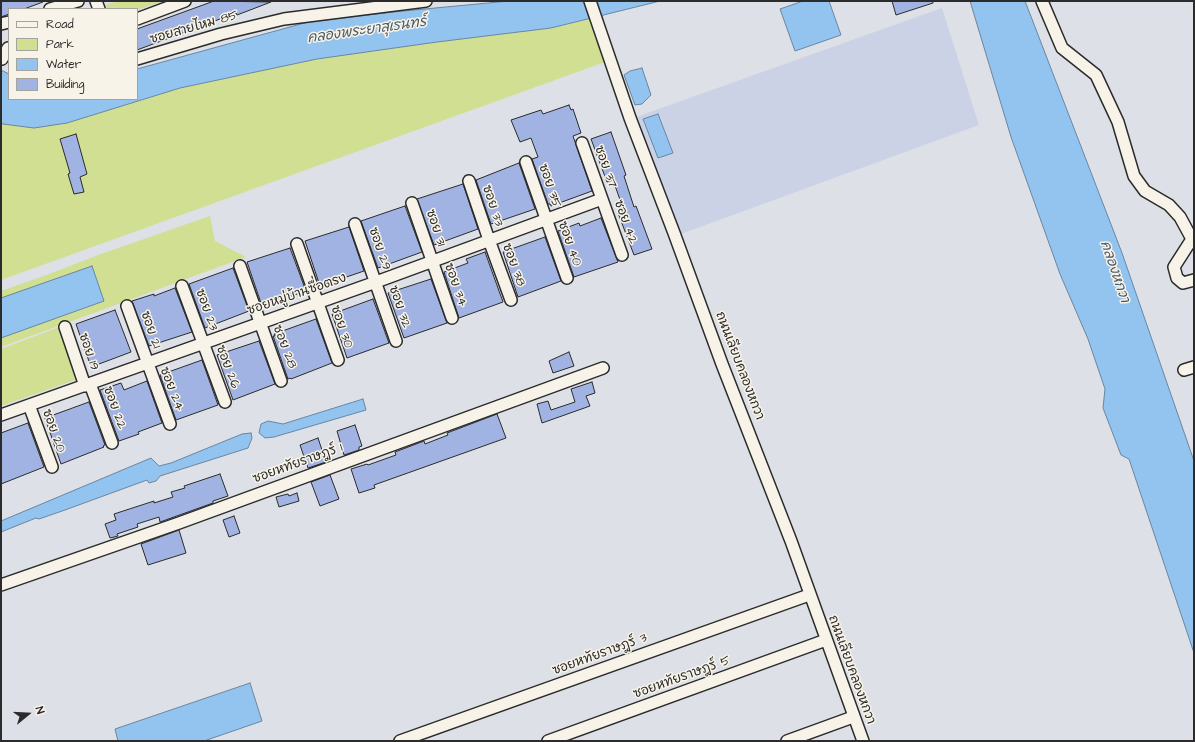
<!DOCTYPE html>
<html>
<head>
<meta charset="utf-8">
<style>
	body { margin:0 }
	#map { position:relative; width:1195px; height:742px; overflow:hidden; background:#dde0e6; font-family:"Architects Daughter",sans-serif }
	canvas { display:block }
	.frame { position:absolute; inset:0; border:2px solid #2b2b2b; pointer-events:none }
	.legend { position:absolute; left:8px; top:8px; width:130px; height:92px; box-sizing:border-box; background:#f7f3e8; border:1px solid #a5a39c; margin:0; padding:5px 7px; list-style:none; font-size:12px; color:#2b2b2b }
	.legend li { display:flex; align-items:center; gap:8px; height:20px }
	.legend b { width:20px; border:1px solid #a5a39c }
	.north { position:absolute; left:8px; top:694px; width:40px; height:40px; -webkit-text-stroke:3px #f7f3e8; paint-order:stroke; rotate:72deg; font-size:11px; font-weight:700; line-height:16px; text-align:center; color:#2b2b2b }
	.north::after { content:''; display:block; margin:auto; width:14px; height:18px; background:#2b2b2b; clip-path:polygon(50% 0,100% 100%,50% 72%,0 100%) }
</style>
</head>
<body>
<div id="map">
<canvas width="1195" height="742"></canvas>
<div class="frame"></div>
<ul class="legend">
<li><b style="height:5px;background:#f7f3e8"></b>Road</li>
<li><b style="height:11px;background:#d1df92"></b>Park</li>
<li><b style="height:11px;background:#93c3ef"></b>Water</li>
<li><b style="height:11px;background:#a0b3e2"></b>Building</li>
</ul>
<div class="north">N</div>
</div>
<script>
const ctx = document.querySelector('canvas').getContext('2d');
ctx.lineJoin = 'round';
function fillPath(path, color) { ctx.fillStyle = color; ctx.fill(path, 'evenodd'); }
const toPath = rows => new Path2D(rows.map(r => 'M' + r).join(''));
function strokePath(path, color, width, dash) { ctx.strokeStyle = color; ctx.lineWidth = width; ctx.lineCap = dash ? 'butt' : 'round'; ctx.setLineDash(dash || []); ctx.stroke(path); }
function write(font, color, halo, rows, align = 'center') {
  ctx.font = font + ' "Architects Daughter","Playpen Sans Thai",sans-serif'; ctx.lineWidth = 3; ctx.setLineDash([]); ctx.textBaseline = 'middle'; ctx.strokeStyle = halo; ctx.fillStyle = color; for (const [text, x, y, turn = 0] of rows) {
    ctx.save(); ctx.translate(x, y); ctx.rotate((+turn || 0) * Math.PI / 180); ctx.textAlign = isNaN(turn) ? turn : align; if (halo) ctx.strokeText(text, 0, 0); ctx.fillText(text, 0, 0); ctx.restore();
  }
}
const built = toPath([
	[942,8,979,125,681,234,636,117]
]);
const green = toPath([
	[118,1,164,1,137,10,137,9,107,9,106,5],
	[589,19,605,62,1,280,1,123,3,124,67,123,180,88,317,59,437,42,551,28],
	[210,216,215,241,246,257,1,347,1,291,49,274,101,254],
	[62,326,81,378,1,406,1,349]
]);
const water = toPath([
	[509,1,660,1,551,28,437,42,317,59,180,88,67,123,34,128,3,124,1,123,1,70,9,74,9,99,137,99,137,69,308,22,393,12,509,1],
	[803,1,829,1,841,35,795,51,780,9,803,1],
	[970,1,1025,1,1122,253,1194,461,1194,653,1129,459,1121,455,1103,408,1105,389,1088,339,1060,274,1011,137,970,1],
	[642,68,651,95,642,104,635,105,624,75,630,71,642,68],
	[658,114,673,153,658,158,643,119,658,114],
	[92,266,104,301,1,338,1,298,92,266],
	[363,399,366,410,274,437,265,438,259,433,261,424,268,421,283,424,363,399],
	[251,433,252,438,248,448,160,476,156,481,149,483,147,480,65,510,39,519,36,518,1,532,1,521,151,458,159,466,171,463,242,434,251,433],
	[250,683,262,721,204,741,118,741,115,729,250,683]
]);
const building = toPath([
	[1,1,42,1,43,2,24,9,9,9,9,14,1,17,1,1],
	[214,1,271,2,237,15,236,13,137,50,137,29,214,1],
	[892,1,933,1,933,3,896,15,892,1],
	[569,105,571,110,573,109,581,133,573,136,592,191,551,206,550,204,548,204,532,159,538,157,531,138,520,142,511,120,541,110,543,114,569,105],
	[611,132,626,175,624,176,634,207,636,206,652,249,634,255,618,213,624,211,613,180,607,182,591,139,611,132],
	[76,134,87,174,80,177,84,192,74,194,68,174,70,173,60,139,76,134],
	[519,163,535,209,491,224,476,180,519,163],
	[463,184,478,229,434,245,417,199,463,184],
	[405,206,422,252,378,268,361,221,405,206],
	[601,218,618,262,574,277,558,231,579,223,580,226,601,218],
	[349,227,364,271,320,286,305,241,349,227],
	[545,237,561,281,518,297,503,252,545,237],
	[290,248,306,291,262,306,247,262,290,248],
	[485,252,503,302,459,318,444,272,468,263,466,259,485,252],
	[233,268,249,311,205,328,189,284,233,268],
	[431,279,447,323,404,338,388,293,431,279],
	[175,288,192,332,149,346,132,301,154,294,154,296,175,288],
	[373,299,389,343,347,358,332,314,373,299],
	[115,310,131,352,91,367,76,324,115,310],
	[316,319,332,363,291,379,290,378,288,379,273,336,275,336,274,334,316,319],
	[259,341,275,384,233,400,217,355,259,341],
	[569,352,574,366,553,373,549,361,569,352],
	[202,360,218,405,176,420,160,375,202,360],
	[147,381,162,423,138,432,139,434,119,441,100,390,121,383,124,390,147,381],
	[592,382,595,393,586,396,590,406,542,423,537,404,548,401,551,410,575,402,571,389,592,382],
	[89,402,105,445,103,446,104,447,61,464,45,418,89,402],
	[497,414,506,438,374,485,375,488,359,493,351,469,367,464,368,465,396,455,395,452,424,441,425,444,448,435,447,433,497,414],
	[28,423,44,467,1,484,1,433,28,423],
	[355,425,362,446,359,447,359,450,344,455,337,431,355,425],
	[318,438,326,462,308,468,300,445,318,438],
	[220,474,228,496,213,501,213,503,160,522,159,517,137,524,138,527,117,534,118,536,110,538,105,524,116,520,114,514,154,501,154,503,173,497,171,492,185,488,184,486,220,474],
	[330,475,339,499,320,506,311,482,330,475],
	[297,493,299,501,279,507,276,497,288,494,289,496,297,493],
	[234,516,240,533,229,537,223,520,234,516],
	[179,530,186,553,148,565,141,544,179,530]
]);
const street = toPath([
	[96,1,99,9],
	[590,1,630,118,674,233,722,364,791,541,863,741],
	[1042,1,1062,48,1096,75,1118,122,1134,176,1145,191,1169,205,1180,217,1192,239,1174,267,1177,278,1183,283,1194,280],
	[50,9,78,1],
	[137,19,185,1],
	[1,24,9,22],
	[2,59,8,48],
	[137,59,221,34,284,19,426,1],
	[582,143,622,255],
	[526,162,567,278],
	[469,181,489,240,511,300],
	[412,203,452,318],
	[355,224,396,341],
	[297,244,338,360],
	[240,266,281,381],
	[182,286,225,402],
	[127,306,170,424],
	[65,327,85,386],
	[1184,370,1194,367],
	[90,384,112,443],
	[29,405,52,467],
	[1,415,376,282,602,199],
	[1,585,179,523,603,368],
	[400,741,809,595],
	[548,741,826,640],
	[787,741,853,717]
]);
const streetNames = [
	["ซอยสายไหม 85",194,28,-16],
	["ซอย 37",605,167,70],
	["ซอย 35",549,186,71],
	["ซอย 33",492,206,72],
	["ซอย 42",625,222,70],
	["ซอย 31",435,228,72],
	["ซอย 40",569,244,70],
	["ซอย 29",379,249,71],
	["ซอย 38",513,265,70],
	["ซอย 34",455,285,70],
	["ซอยหมู่บ้านซื่อตรง",297,295,-19],
	["ซอย 32",399,307,71],
	["ซอย 23",206,310,70],
	["ซอย 30",341,327,71],
	["ซอย 21",150,330,71],
	["ซอย 28",284,347,69],
	["ซอย 19",88,352,71],
	["ถนนเลียบคลองหกวา",739,366,69],
	["ซอย 26",227,367,69],
	["ซอย 24",171,389,69],
	["ซอย 22",114,408,70],
	["ซอย 20",53,431,70],
	["ซอยหทัยราษฎร์ 1",298,464,-20],
	["ซอยหทัยราษฎร์ 3",600,655,-20],
	["ถนนเลียบคลองหกวา",851,670,70],
	["ซอยหทัยราษฎร์ 5",682,678,-20]
];
const waterNames = [
	["คลองพระยาสุเรนทร์",367,31,-8],
	["คลองหกวา",1114,272,71]
];
fillPath(built, '#cbd2e5');
fillPath(green, '#d1df92');
fillPath(water, '#93c3ef');
strokePath(water, '#6986a1', 1);
fillPath(building, '#a0b3e2');
strokePath(building, '#2b2b2b', 1);
strokePath(street, '#2b2b2b', 14);
strokePath(street, '#f7f3e8', 11);
write('13px', '#2b2b2b', '#f7f3e8', streetNames);
write('italic 14px', '#4a5966', '#f7f3e8', waterNames);
</script>
</body>
</html>
